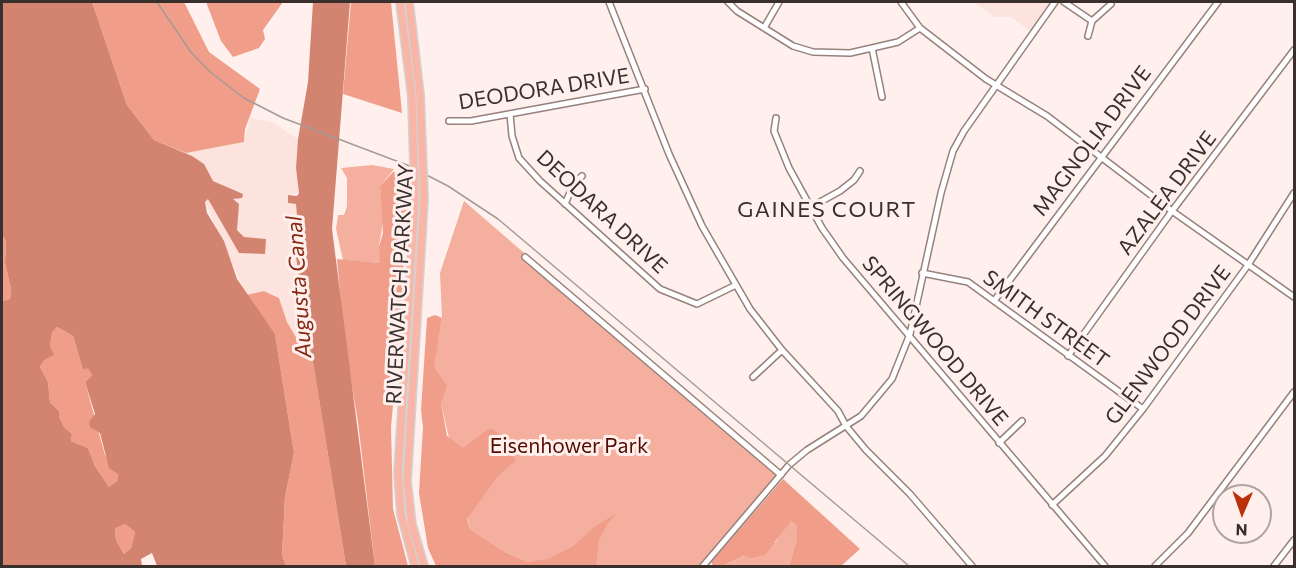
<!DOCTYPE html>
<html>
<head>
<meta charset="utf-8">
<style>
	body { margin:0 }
	#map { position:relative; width:1296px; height:568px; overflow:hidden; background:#fff0ed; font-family:Commissioner,sans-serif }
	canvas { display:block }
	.frame { position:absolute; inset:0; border:3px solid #39302e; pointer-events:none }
	.north { position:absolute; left:1212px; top:484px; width:60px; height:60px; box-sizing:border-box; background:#fff0ed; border:2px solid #b0a3a1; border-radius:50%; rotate:182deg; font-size:16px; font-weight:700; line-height:24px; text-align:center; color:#39302e }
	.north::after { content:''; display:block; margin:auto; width:21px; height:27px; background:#bb310a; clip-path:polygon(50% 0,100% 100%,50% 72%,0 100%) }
</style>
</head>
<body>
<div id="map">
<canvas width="1296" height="568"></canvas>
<div class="frame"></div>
<div class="north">N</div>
</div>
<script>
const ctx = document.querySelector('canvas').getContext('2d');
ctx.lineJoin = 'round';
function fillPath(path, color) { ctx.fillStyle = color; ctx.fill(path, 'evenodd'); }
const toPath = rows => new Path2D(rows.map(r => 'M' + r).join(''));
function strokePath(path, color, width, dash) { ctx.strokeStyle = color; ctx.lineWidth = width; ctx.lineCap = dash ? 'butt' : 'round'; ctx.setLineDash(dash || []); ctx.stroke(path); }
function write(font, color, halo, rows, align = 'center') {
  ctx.font = font + ' Commissioner,sans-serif'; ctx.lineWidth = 6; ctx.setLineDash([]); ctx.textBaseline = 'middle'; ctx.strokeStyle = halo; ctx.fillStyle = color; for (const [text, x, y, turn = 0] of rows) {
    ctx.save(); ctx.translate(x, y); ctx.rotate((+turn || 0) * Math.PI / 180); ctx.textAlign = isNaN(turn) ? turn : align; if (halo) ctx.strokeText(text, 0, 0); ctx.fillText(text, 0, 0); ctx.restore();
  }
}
const built = toPath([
	[974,2,1051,2,1030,31,1011,17,994,17],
	[250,118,272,122,298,139,296,168,299,193,288,195,288,203,296,204,298,228,298,242,291,256,296,257,310,343,300,344,287,322,279,297,264,291,246,295,205,202,208,198,239,253,244,237,237,229,236,203,232,199,241,194,213,181,204,164,186,153,244,142]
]);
const green = toPath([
	[372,165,394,169,380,186,383,222,379,246,382,261,380,263,343,260,336,229,338,215,344,215,347,206,347,178,341,168],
	[464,201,781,475,706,566,591,566,528,562,505,552,470,529,433,369,442,318,440,273],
	[791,521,797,526,797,538,789,566,722,566,776,542,785,525]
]);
const forest = toPath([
	[92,2,184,2,209,52,260,89,245,129,244,142,186,153,154,140,127,105],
	[206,2,283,2,263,30,265,39,259,48,233,57,221,41],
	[351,2,391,2,402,113,343,94],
	[393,172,409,174,400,330,391,427,393,509,408,566,375,566,358,422,345,345,337,259,380,263,379,247,383,233,380,186],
	[2,234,6,241,5,263,11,289,10,299,2,301],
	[264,291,279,298,287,322,300,344,310,343,346,566,286,566,282,555,285,497,294,453,275,334,246,295],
	[435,315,442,318,434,367,447,386,441,403,447,436,463,448,487,430,493,429,505,440,505,448,516,460,497,477,467,519,470,529,505,552,528,562,548,559,572,547,594,527,617,513,607,524,599,540,596,566,436,566,428,548,419,493,423,427,421,410,427,318],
	[57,327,73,336,83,370,88,367,92,375,85,382,105,455,118,473,117,481,109,487,95,466,88,448,71,441,72,434,64,427,58,417,59,411,50,402,48,382,40,367,50,347,52,331],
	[783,479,860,549,841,566,789,566,797,538,797,526,791,521,765,555,751,558,744,556,722,566,713,566,711,562],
	[125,524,135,532,131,548,124,554,116,540,115,527]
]);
const water = toPath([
	[2,2,92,2,127,105,154,140,192,156,204,164,213,181,243,194,242,198,233,199,239,204,237,230,244,237,266,239,265,254,239,253,208,199,205,202,207,213,224,241,237,279,275,334,294,453,285,497,282,555,286,566,157,566,152,553,141,559,142,566,2,566,2,301,10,299,11,289,5,263,6,241,2,234],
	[57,327,73,336,83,370,88,368,92,375,85,382,95,414,89,422,90,427,100,433,109,468,118,474,117,481,109,487,95,466,88,448,71,441,72,434,64,427,59,417,59,411,50,402,48,382,40,367,44,360,54,355,50,347,52,332],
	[125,524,135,532,131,548,124,554,116,540,115,528],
	[313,2,350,2,332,229,375,566,346,566,296,257,290,256,291,241,298,241,298,228,296,204,288,203,288,195,297,196,299,193,296,168,298,139,308,82]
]);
const minor = toPath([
	[609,2,669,154,702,226,750,309,782,350,838,411,846,426,866,450,910,494,972,566],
	[728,2,737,11,793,46,813,52,850,53,872,48,898,42,920,28],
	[901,2,920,28,986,79,1047,116,1172,211,1294,297],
	[1064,2,1092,21],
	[764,28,779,2],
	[1088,36,1092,21,1111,4],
	[872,48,882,97],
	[510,114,512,136,519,158,540,181,660,289,697,304,736,285],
	[776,118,774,131,789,168,822,228,843,258,1105,566],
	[449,121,471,121,645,89],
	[565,204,574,183,582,176],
	[811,207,840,191,854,180,860,171],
	[525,257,781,475],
	[922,273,968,282,1143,409],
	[994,301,1218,2],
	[1068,356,1172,211,1294,50],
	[753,377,782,350],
	[999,443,1022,421],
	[1052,505,1105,456,1143,409,1248,265,1294,193],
	[703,566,789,465,807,450,861,416,892,379,910,334,941,193,953,151,964,131,1055,2],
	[1155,566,1188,533,1294,392],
	[1274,566,1294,540]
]);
const major = toPath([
	[400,2,412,97],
	[409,2,420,95],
	[424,199,407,481,412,525,424,566],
	[415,566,401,514,398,473,415,199]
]);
const rail = toPath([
	[157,2,190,51,210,72,244,98,283,118,407,165,448,186,498,219,909,566]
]);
const majorBridge = toPath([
	[420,95,424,199],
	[412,97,415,199]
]);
const streetNames = [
	["DEODORA DRIVE",544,89,-9],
	["MAGNOLIA DRIVE",1092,141,-53],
	["AZALEA DRIVE",1167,193,-53],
	["DEODARA DRIVE",602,212,43],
	["RIVERWATCH PARKWAY",400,284,-87],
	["SMITH STREET",1046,319,36],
	["SPRINGWOOD DRIVE",935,341,50],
	["GLENWOOD DRIVE",1168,345,-53]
];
const parkNames = [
	["Eisenhower Park",569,446]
];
const neighbourhoodNames = [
	["GAINES COURT",827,210]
];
const waterNames = [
	["Augusta Canal",299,287,-94]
];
fillPath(built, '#fde3dd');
fillPath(green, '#f5af9e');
fillPath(forest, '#f09e89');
fillPath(water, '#d38470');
strokePath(minor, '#96817c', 8);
strokePath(major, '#d3d1d1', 10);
strokePath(minor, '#fff', 5);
strokePath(major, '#f9b6a7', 7);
strokePath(rail, '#a69a97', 1.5);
strokePath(majorBridge, '#d3d1d1', 10, []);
strokePath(majorBridge, '#f9b6a7', 7);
write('21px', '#39302e', '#fff0ed', streetNames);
write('21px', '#530b00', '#fff0ed', parkNames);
ctx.letterSpacing = '1.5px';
write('22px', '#39302e', '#fff0ed', neighbourhoodNames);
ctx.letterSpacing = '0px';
write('italic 22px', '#882a13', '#fff0ed', waterNames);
</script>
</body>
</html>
